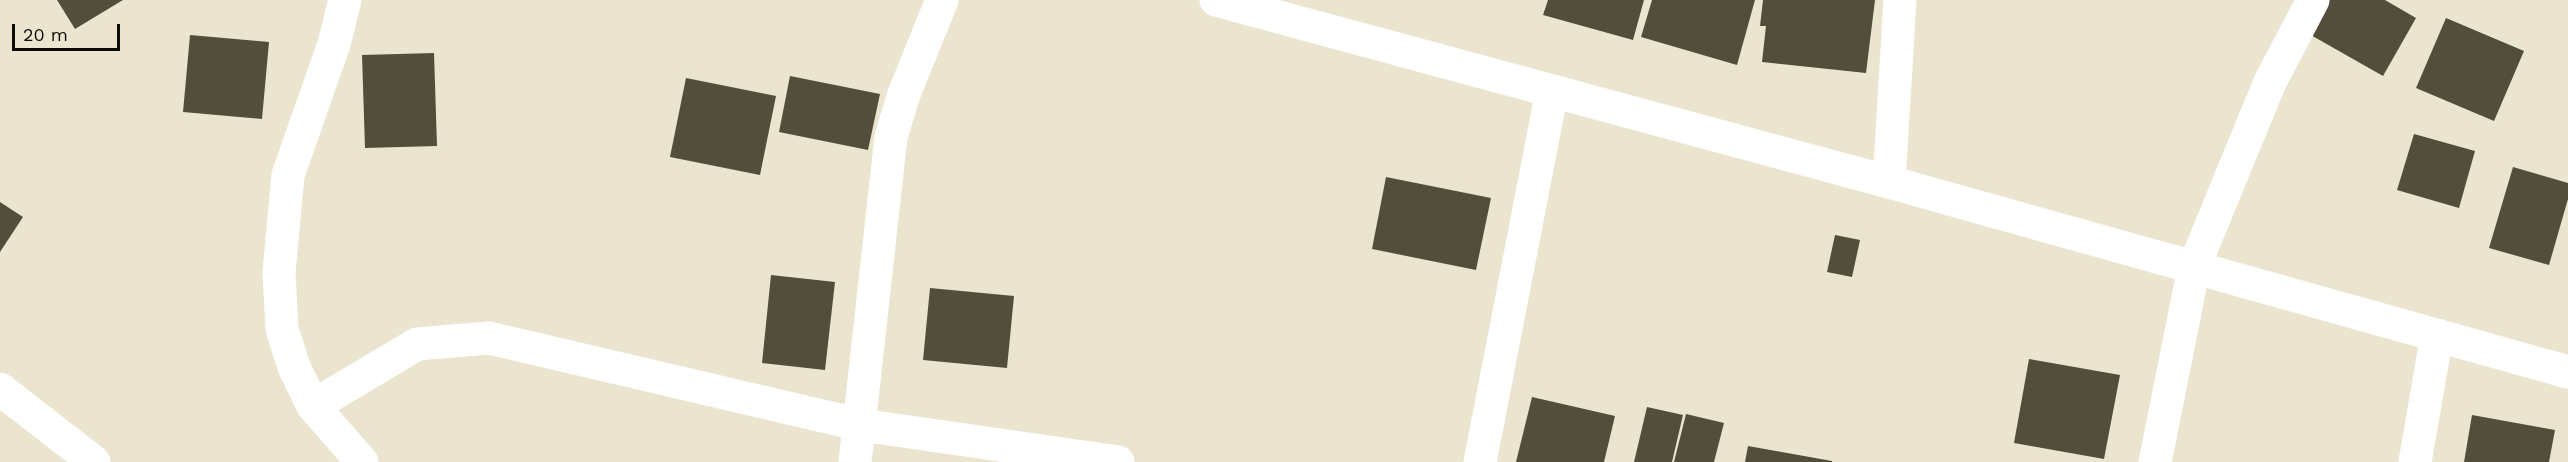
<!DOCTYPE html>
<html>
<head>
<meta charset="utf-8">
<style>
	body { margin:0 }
	#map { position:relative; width:2568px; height:462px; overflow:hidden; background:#ebe5cf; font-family:"Work Sans",sans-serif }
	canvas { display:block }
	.scale { position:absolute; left:12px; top:24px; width:108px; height:27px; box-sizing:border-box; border:3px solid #0e0c06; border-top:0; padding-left:8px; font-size:18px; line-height:21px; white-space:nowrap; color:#0e0c06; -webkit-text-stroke:4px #ebe5cf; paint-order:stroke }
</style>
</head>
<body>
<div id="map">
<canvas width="2568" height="462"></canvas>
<div class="scale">20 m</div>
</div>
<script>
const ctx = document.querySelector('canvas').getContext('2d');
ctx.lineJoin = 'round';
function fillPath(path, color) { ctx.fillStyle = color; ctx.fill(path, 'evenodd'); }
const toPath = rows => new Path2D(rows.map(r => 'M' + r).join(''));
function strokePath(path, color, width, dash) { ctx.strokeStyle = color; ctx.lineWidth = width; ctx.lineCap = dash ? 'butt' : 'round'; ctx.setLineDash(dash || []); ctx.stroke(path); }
const building = toPath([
	[57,0,123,0,75,29],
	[1548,0,1644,0,1633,40,1543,15],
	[1652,0,1755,0,1737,65,1641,37],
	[1763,0,1875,0,1866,73,1762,62,1766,26,1760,26],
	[2329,0,2385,0,2416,18,2383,76,2309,34],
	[2446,18,2524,51,2494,121,2416,88],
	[190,35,269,42,262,119,183,112],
	[434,53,437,146,365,148,362,55],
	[790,76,880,94,868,150,779,132],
	[686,78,776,96,760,175,670,157],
	[2414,134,2475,151,2459,208,2397,190],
	[2513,167,2568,183,2568,199,2549,265,2489,248],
	[1386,177,1491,198,1476,270,1372,249],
	[0,202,23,217,0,252],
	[1835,235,1860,240,1852,277,1827,272],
	[771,275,835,282,825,370,762,363],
	[930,288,1014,296,1007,368,923,360],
	[2029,359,2120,375,2104,459,2014,443],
	[1532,397,1615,416,1604,462,1516,462],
	[1647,407,1683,415,1672,462,1634,462],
	[1686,414,1724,423,1714,462,1674,462],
	[2472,415,2555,430,2549,462,2464,462],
	[1748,446,1832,461,1832,462,1745,462]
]);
const minor = toPath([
	[345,0,334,44,288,175,279,272,282,329,294,367,313,406,362,462],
	[1889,182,1900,0],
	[0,389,94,462],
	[313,406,417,344,489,338,861,425,1118,462],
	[855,462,891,137,904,94,942,0],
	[1480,462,1552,91],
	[2155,462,2194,267,2270,82,2313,0],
	[2415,462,2437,335]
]);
const secondary = toPath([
	[1216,0,1889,182,2568,372]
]);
fillPath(building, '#534e3b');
strokePath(minor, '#fff', 33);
strokePath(secondary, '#fff', 33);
</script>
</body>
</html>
